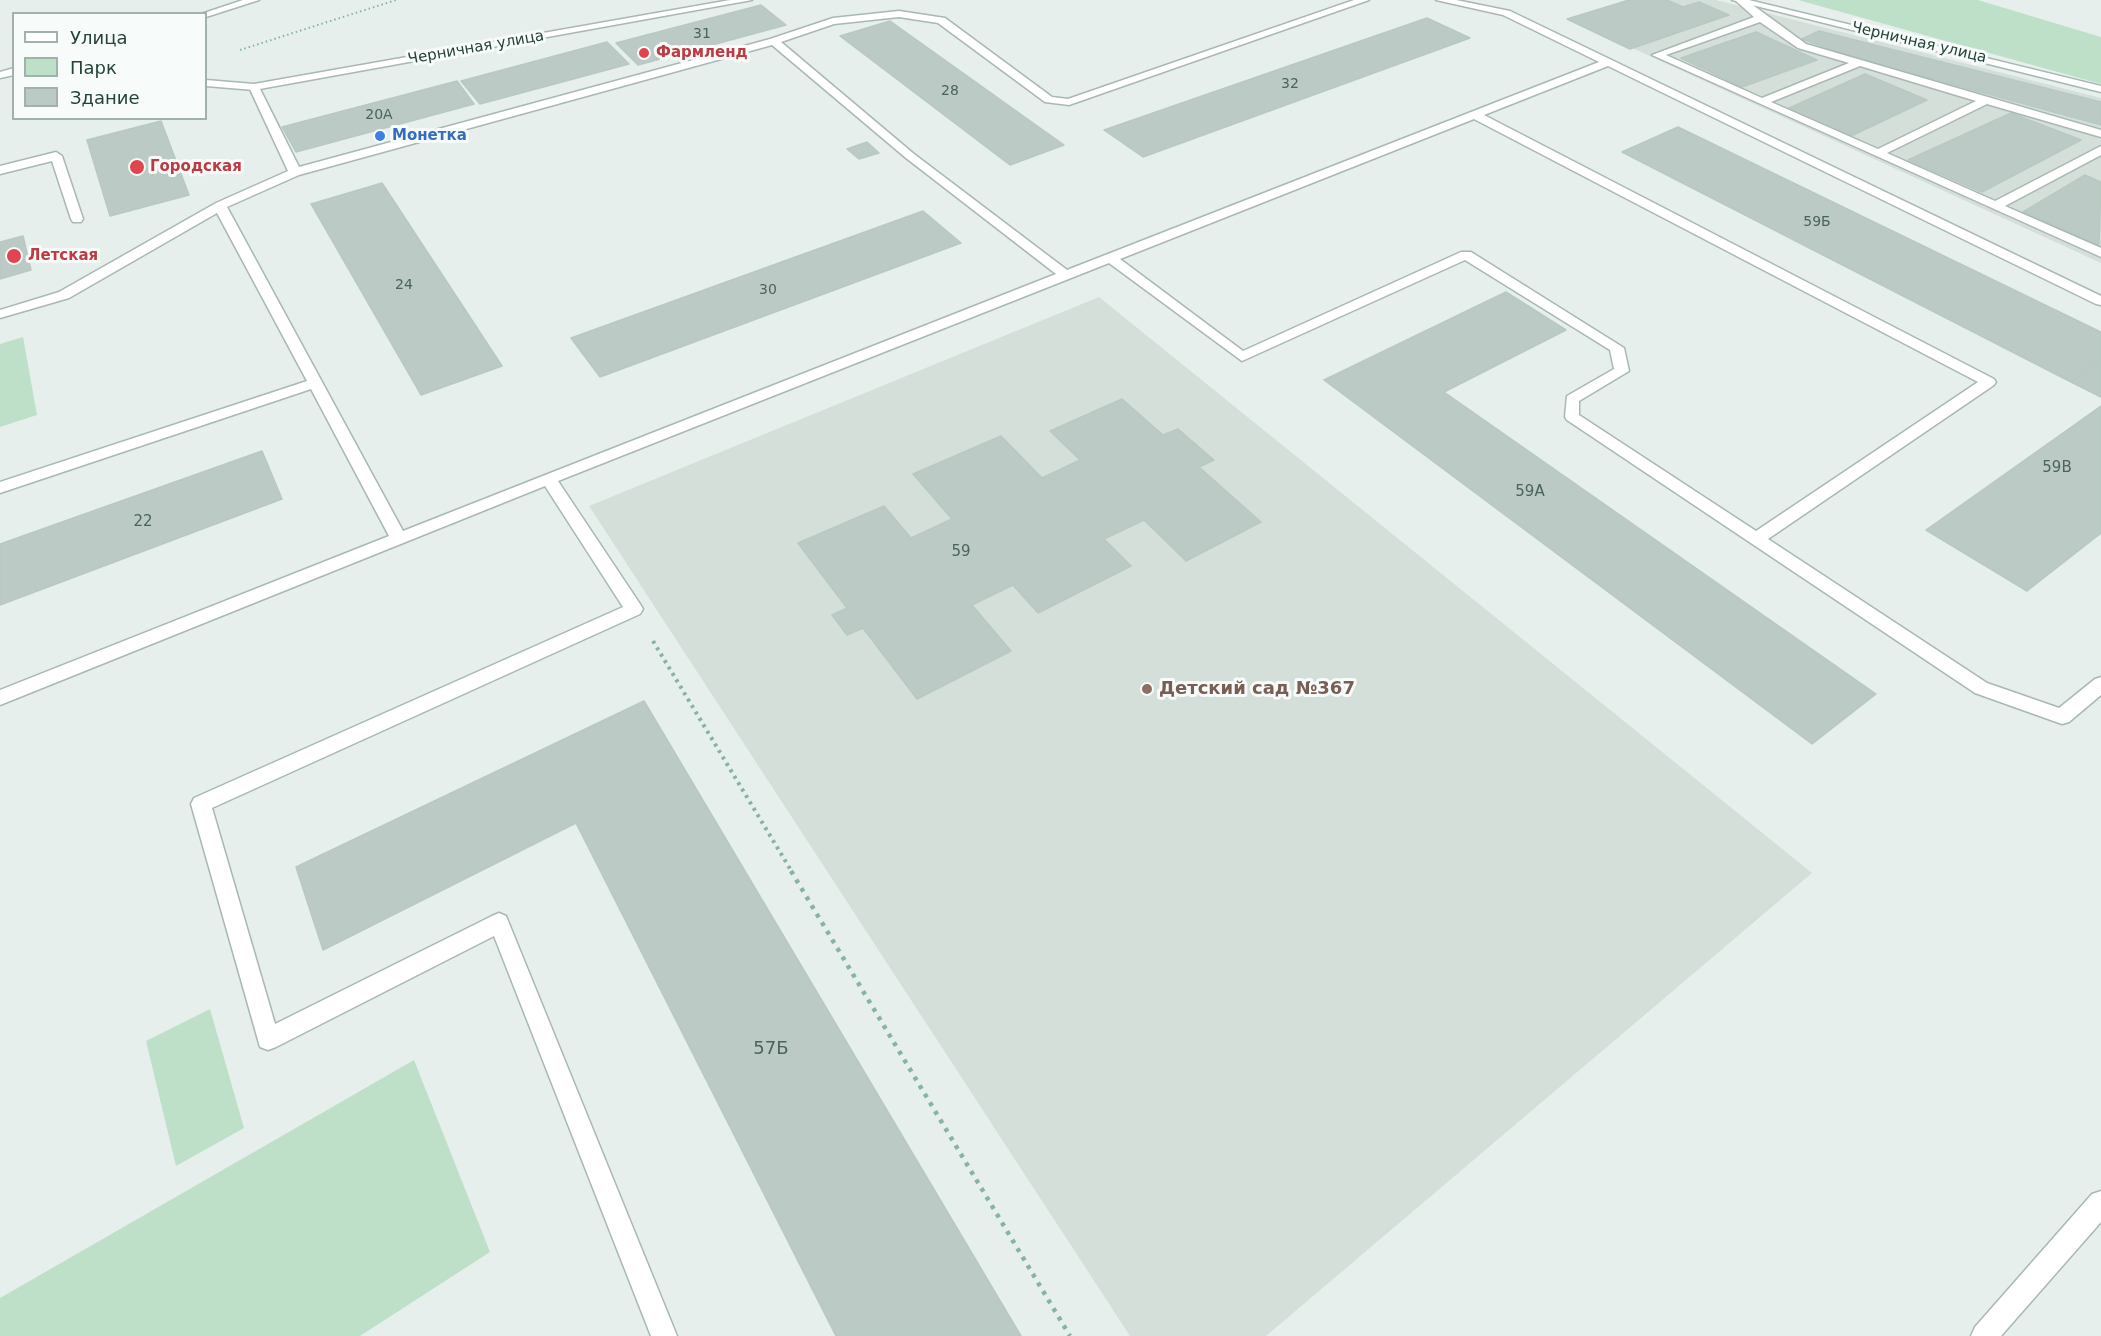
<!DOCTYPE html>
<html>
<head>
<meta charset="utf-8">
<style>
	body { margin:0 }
	#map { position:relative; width:2101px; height:1336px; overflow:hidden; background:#e6efeb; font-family:"DejaVu Sans",sans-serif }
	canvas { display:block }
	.legend { position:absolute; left:12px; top:12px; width:195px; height:108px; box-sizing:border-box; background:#f7fbf9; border:2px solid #a3b1ad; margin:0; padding:8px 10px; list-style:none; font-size:18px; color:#24423a }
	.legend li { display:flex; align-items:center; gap:12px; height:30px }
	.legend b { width:30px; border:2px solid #a3b1ad }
</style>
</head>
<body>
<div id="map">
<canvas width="2101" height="1336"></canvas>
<ul class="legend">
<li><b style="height:8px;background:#fff"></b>Улица</li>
<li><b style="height:16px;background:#bfe0c8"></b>Парк</li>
<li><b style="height:16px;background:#bbcac4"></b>Здание</li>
</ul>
</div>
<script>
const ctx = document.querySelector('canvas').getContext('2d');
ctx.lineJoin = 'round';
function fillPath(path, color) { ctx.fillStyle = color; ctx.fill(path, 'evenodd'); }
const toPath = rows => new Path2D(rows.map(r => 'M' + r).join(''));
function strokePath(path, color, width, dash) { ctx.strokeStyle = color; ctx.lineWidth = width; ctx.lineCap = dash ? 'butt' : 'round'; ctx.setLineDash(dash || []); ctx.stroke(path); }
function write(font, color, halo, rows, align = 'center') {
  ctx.font = font + ' "DejaVu Sans",sans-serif'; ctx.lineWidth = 6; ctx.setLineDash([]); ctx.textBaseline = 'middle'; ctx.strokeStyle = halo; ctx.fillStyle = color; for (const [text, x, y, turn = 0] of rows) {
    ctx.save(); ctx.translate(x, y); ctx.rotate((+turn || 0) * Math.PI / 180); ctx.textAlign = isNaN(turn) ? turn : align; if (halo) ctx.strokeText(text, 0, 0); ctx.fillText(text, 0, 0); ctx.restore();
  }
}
const built = toPath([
	[1628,0,1716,0,2101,98,2101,263,1569,19],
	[1099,297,1812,873,1266,1336,1130,1336,589,506]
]);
const green = toPath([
	[1798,0,1978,0,2101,37,2101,84],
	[23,337,37,415,0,427,0,344],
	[210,1009,244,1128,176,1166,146,1041],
	[414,1060,490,1252,360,1336,0,1336,0,1298]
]);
const building = toPath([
	[1629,0,1667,0,1683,7,1699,2,1729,15,1630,49,1567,19,1629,0],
	[761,5,786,25,638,65,616,43,761,5],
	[1427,18,1470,38,1143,157,1104,130,1427,18],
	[890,21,1064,145,1010,165,840,36,890,21],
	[1819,31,2101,102,2101,125,1849,56,1802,39,1819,31],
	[1756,32,1817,60,1742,87,1681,58,1756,32],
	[607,42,629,64,480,104,461,81,607,42],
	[1865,74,1927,100,1849,137,1787,109,1865,74],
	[457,81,474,104,296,152,282,127,457,81],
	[2011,113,2081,140,1982,192,1908,160,2011,113],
	[161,121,189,195,110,216,87,140,161,121],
	[1678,127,2101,332,2101,361,2071,382,1622,152,1678,127],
	[867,142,879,153,859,159,847,149,867,142],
	[2085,175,2101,182,2099,245,2023,212,2085,175],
	[382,183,502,366,421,395,311,204,382,183],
	[923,211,961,243,600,377,571,338,923,211],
	[23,236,31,270,0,279,0,242,23,236],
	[1506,292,1566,330,1444,392,1876,694,1812,744,1324,380,1506,292],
	[2101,361,2101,397,2071,382,2101,361],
	[1122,399,1163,435,1178,429,1214,460,1199,467,1261,522,1186,561,1144,520,1104,539,1131,566,1038,613,1013,585,972,605,1011,651,917,699,863,628,847,635,832,615,847,608,798,543,884,506,911,538,952,519,913,474,1001,436,1042,478,1080,460,1050,431,1122,399],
	[2101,406,2101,533,2027,591,1926,530,2101,406],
	[262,451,282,499,0,605,0,544,262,451],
	[644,701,1021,1336,836,1336,576,823,323,950,296,867,644,701]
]);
const pathFar2 = toPath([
	[240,50,396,0]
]);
const pathFar1 = toPath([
	[653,641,792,872]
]);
const path = toPath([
	[791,871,1070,1336]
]);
const service = toPath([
	[1354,0,1369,0,1069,105,1045,102,938,23,899,17,834,24,781,42,914,154,1067,270,1599,62,1503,15,1436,0,1456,0,1510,11,2101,296,2101,305,2096,304,1608,66,1484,115,1994,379,1996,382,1994,385,1768,539,1987,683,2059,708,2095,679,2101,677,2101,695,2069,722,2062,724,1975,693,1567,420,1565,417,1567,396,1614,369,1610,350,1465,260,1242,361,1109,263,558,481,640,604,643,609,640,614,212,808,275,1024,492,916,499,913,506,916,677,1336,651,1336,494,936,276,1047,268,1050,260,1047,191,804,194,798,623,607,545,486,0,705,0,690,389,536,311,389,0,493,0,482,307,381,217,213,69,298,0,318,0,310,59,292,216,203,288,171,249,87,250,85,259,87,299,167,770,39,833,18,899,11,945,18,1052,97,1068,99,1354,0],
	[772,45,906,158,1056,274,403,531,227,207,299,175,772,45],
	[1474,119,1978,382,1756,531,1579,415,1579,401,1629,371,1624,348,1471,252,1461,252,1243,351,1120,259,1474,119],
	[1746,0,1806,44,2101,130,2101,137,1987,104,1887,153,1995,201,2101,146,2101,155,2005,206,2101,248,2101,257,1652,55,1754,17,1736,1,1746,0],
	[1760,22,1798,48,1849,63,1762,98,1666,55,1760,22],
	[1860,66,1976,101,1878,149,1771,102,1860,66],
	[56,152,62,156,83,219,81,222,73,222,71,219,52,161,0,174,0,166,56,152],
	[2101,1191,2101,1222,2001,1336,1971,1336,1975,1327,2092,1194,2101,1191]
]);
const minor = toPath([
	[243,0,259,0,206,17,206,14,201,14,243,0],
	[730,0,752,0,254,90,206,86,206,80,254,84,730,0],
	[1732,0,1749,0,2101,86,2101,92,1732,0],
	[14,68,14,75,0,78,0,72,14,68]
]);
const markers = [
	[644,53,6,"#e0444e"],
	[380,136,6,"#3f7fe0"],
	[137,167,8,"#e0444e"],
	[14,256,8,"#e0444e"],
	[1147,689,6,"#8d6e63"]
];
const farNumbernames = [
	["31",702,34],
	["32",1290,84],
	["28",950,91],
	["20А",379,115],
	["59Б",1817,222],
	["24",404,285],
	["30",768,290]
];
const farStreetnames = [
	["Черничная улица",1919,43,13],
	["Черничная улица",476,48,-10]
];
const farHealthnames = [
	["Фармленд",656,53],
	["Городская",150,167],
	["Летская",28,256]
];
const farShopnames = [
	["Монетка",392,136]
];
const numberNames = [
	["59В",2057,468],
	["59А",1530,492],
	["22",143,522],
	["59",961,552]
];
const educationNames = [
	["Детский сад №367",1159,689]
];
const nearNumbernames = [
	["57Б",771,1049]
];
fillPath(built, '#d4dfda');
fillPath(green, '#bfe0c8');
fillPath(building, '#bbcac4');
strokePath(building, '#b8c9c2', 1.5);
strokePath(service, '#a8b8b2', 3);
strokePath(minor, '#a8b8b2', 3);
strokePath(pathFar2, '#86b3a5', 2, [1.5, 3]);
strokePath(pathFar1, '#86b3a5', 4, [3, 4.5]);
strokePath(path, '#86b3a5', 4.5, [4, 6]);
fillPath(service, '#fff');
fillPath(minor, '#fff');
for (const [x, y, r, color] of markers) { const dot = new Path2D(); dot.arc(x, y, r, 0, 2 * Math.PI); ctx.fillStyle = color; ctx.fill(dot); strokePath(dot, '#f7fbf9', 2); }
write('14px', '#4a645c', null, farNumbernames);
write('15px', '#24423a', '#f7fbf9', farStreetnames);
write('bold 15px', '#be3a42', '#f7fbf9', farHealthnames, 'left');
write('bold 15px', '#366cbe', '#f7fbf9', farShopnames, 'left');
write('15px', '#4a645c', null, numberNames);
write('bold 18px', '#785e54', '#f7fbf9', educationNames, 'left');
write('18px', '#4a645c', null, nearNumbernames);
</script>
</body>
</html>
